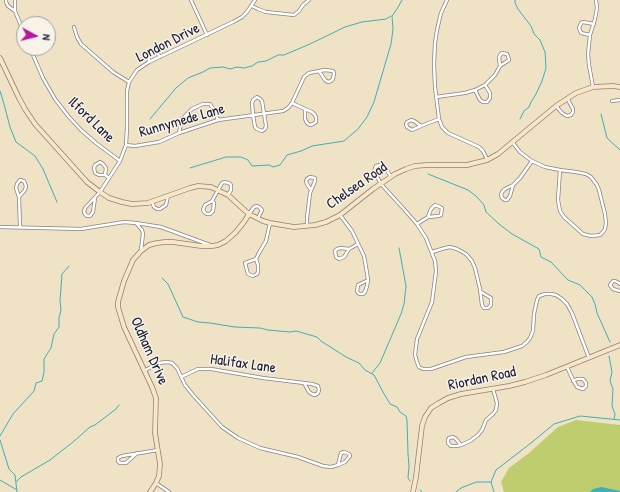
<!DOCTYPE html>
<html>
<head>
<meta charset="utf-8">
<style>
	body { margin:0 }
	#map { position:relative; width:620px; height:492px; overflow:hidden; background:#efe2c5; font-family:"Patrick Hand",sans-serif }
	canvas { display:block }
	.north { position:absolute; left:16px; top:16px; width:40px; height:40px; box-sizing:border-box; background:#f7f3e8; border:1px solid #a29fa3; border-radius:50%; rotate:97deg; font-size:11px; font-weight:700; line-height:16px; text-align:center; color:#22223b }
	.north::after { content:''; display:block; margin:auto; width:14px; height:18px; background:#b5179e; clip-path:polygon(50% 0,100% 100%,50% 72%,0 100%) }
</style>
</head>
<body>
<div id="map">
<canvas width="620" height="492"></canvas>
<div class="north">N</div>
</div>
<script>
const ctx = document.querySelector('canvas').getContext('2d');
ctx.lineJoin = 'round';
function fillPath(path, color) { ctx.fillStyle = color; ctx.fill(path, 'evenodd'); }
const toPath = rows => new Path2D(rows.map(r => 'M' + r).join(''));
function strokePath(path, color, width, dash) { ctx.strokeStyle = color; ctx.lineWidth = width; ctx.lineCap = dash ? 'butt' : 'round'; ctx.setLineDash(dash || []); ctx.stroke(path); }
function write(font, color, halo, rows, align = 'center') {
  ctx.font = font + ' "Patrick Hand",sans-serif'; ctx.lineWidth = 3; ctx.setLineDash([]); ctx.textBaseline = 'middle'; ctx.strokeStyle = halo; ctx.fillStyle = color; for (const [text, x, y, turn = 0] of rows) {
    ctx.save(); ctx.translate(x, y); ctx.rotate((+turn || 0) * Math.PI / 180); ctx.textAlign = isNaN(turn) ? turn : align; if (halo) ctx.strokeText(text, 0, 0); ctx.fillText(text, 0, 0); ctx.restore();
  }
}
const green = toPath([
	[576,420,620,425,620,492,504,492,501,482,509,468,529,453,558,427]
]);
const water = toPath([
	[601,487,620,491,620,492,590,492,593,489]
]);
const stream = toPath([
	[515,0,515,3,518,9,531,26,534,34,540,40,545,52,546,68,542,81,536,94,531,102,529,107,524,111,520,119],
	[0,91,4,104,10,127,16,142,35,156,43,169,57,202],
	[601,114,607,138,620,150],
	[150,119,176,88,188,78,203,72,210,68,223,67,230,69,237,67,244,68,252,66,258,62,266,61,278,55,284,55,310,44,345,27,362,22,386,19,391,16],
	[190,168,226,157,241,157,248,160,252,166,269,165,273,167,280,165,287,155,301,151,312,146,344,141,358,129,367,117,374,102,391,44,393,29,392,16,397,9,402,0],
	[428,174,468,190,476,196,484,205,486,212,499,224,512,234,539,249,541,257,551,262,568,280,580,285,592,297,595,304,597,313,610,342],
	[162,278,168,284,183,317,198,322,210,323,235,327,260,328,268,330,290,332,296,331,317,337,321,341,346,357,359,363,365,370,374,375,383,392,390,404,397,407,400,412,406,416,407,420,408,454,409,466,408,478,410,481],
	[609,356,612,372,610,381,613,389,612,406,615,414,614,419],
	[372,373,380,363,401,314,404,304,406,286,399,248],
	[0,436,13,414,34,391,36,383,42,381,44,372,44,359,51,348,54,334,59,327,59,318,61,310,60,301,62,274,69,266],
	[0,440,9,469,15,475,17,492],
	[0,480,17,490],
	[16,482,21,477,50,460,73,442,90,427,95,425,116,409,119,405],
	[420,490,422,492],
	[456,492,461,488,476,482,491,482],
	[494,492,491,482,496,470,531,443,554,424,580,416,620,420]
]);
const street = toPath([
	[6,0,6,2,8,6,15,11],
	[15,0,15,11,24,33],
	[191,0,207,35],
	[447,0,441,13,437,30,435,43,434,64,435,87,439,119,442,127,448,133,479,147,483,151,487,159],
	[252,6,258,9,266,12,294,15,299,11,303,5,309,0],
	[74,27,77,37,81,44,113,72,129,82],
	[590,35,581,33,579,28,581,23,583,22,594,24],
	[30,48,43,78,55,99,69,117,81,130,96,143,120,161],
	[149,62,149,54,151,51,156,51,160,57],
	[593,87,589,65,588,54,590,35,595,19,597,8,596,0],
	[475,90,480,100,483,102,487,102,490,98,490,93,485,85],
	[257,97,260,99,262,101,266,126,265,129,262,131,257,129,255,127,253,115,252,103,253,100,257,97],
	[436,97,465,93,475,90,485,85,495,75,500,66,509,60,508,56,507,54,502,53,501,54,499,57,500,66],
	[612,101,620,100],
	[292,103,305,109,305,119,307,123,310,125,313,124,316,122,316,118,315,115,312,112,305,109],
	[556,106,562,113,567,116,571,115,573,112,573,109,567,98],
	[421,126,412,130,407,127,406,124,407,122,411,120,414,121,421,126,439,119],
	[179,133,182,119,192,109,203,104,210,104,214,110,218,120],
	[513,143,520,152,532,161,545,167,560,170,576,172,586,174,591,177,597,185,599,190,605,214,606,223,605,229,603,232,600,235,591,236,583,234,564,217,560,211,558,200,560,170],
	[126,145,135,146,159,142,179,133,218,120,283,111,288,108,292,103,304,77,309,73,319,71,325,80,328,82,331,81,333,79,334,73,333,71,325,70,319,71],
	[105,175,106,168,103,164,100,162,95,165,94,168,95,173,99,175,105,175,109,178],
	[391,177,385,167,380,165,376,166,374,171,381,184,402,207,417,224,426,238,435,261,436,271,432,302,417,339,415,355,417,362,419,367,423,369,431,369,466,357,504,352,522,346,527,342,530,338,533,331,534,314,537,300,539,296,545,294,551,294,556,295,562,299,567,304,572,313,589,358],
	[513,185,510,196,507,200,505,200,502,198,501,195,502,192,505,189,513,185,520,178,532,161],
	[19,197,16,188,17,184,20,180,24,181,26,186,25,190,19,197,20,227],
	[95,198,93,212,90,216,87,216,85,214,84,212,85,208,100,192,120,161,126,145,127,127,127,91,129,82,137,70,149,62,233,22,242,17,247,12,255,0],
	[212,201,214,203,213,211,210,214,207,214,205,213,203,210,205,205,212,201,222,183,224,182,229,183,231,185,231,190,228,195],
	[152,202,154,207,157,209,160,209,166,205,168,196],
	[249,214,254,207,257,206,259,207,262,210,258,218],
	[340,215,352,231,364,256,367,273,368,280,358,285,357,291,358,293,360,294,363,294,365,292,367,286,368,280],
	[136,223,142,230,143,234,141,250],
	[417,224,428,217,439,216,441,215,442,208,440,207,435,205,431,209,428,217],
	[307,226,307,218,310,193,315,181,315,178,310,177,307,179,306,181,307,184,311,190],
	[0,227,81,229,124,222,136,223,161,227,210,245],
	[349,249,344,257,339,259,336,257,335,251,337,249,341,248,349,249,358,244],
	[432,252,445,248,450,247,457,249,466,254,472,261,475,268,480,289,482,305,484,308,488,308,491,305,491,298,481,292],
	[256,259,258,265,258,272,257,274,253,276,248,274,245,263,256,259,259,253,266,241,270,223],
	[620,284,619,283,615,281,613,281,610,285,613,289,620,291],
	[567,367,573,380,577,387,583,389,586,386,586,383,583,379,577,379,573,381],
	[144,371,158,363,167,362,172,363,177,368,185,385,193,395,222,427,238,438,260,448,298,457,323,466,331,467,338,465,345,462,350,456,349,454,344,452,341,453,338,465],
	[181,377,198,369,211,369,263,378,304,383,309,392,312,394,315,395,318,393,319,390,318,386,312,384,304,383],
	[461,445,457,446,451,446,448,443,448,440,449,438,453,437,456,439,461,445,470,441,478,435,482,430,486,420,493,414,496,410,497,403,493,389],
	[137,453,126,463,120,463,118,461,118,458,122,456,158,450],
	[156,483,169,492]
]);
const secondary = toPath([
	[0,58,19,98,25,109,35,124,87,182,100,192,109,198,122,202,132,204,148,203,190,188,198,186,211,187,228,195,241,207,249,214,263,221,270,223,294,227,315,225,326,222,340,215,373,189,395,174,406,169,415,166,427,165,467,165,487,160,498,154,556,106,576,93,593,87,613,86,620,87],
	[150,492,156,483,159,476,160,464,155,433,156,398,152,387,124,327,118,307,118,302,124,281,133,260,141,251,149,245,157,243,165,242,173,242,201,246,212,246,218,245,226,241,236,232,244,222,249,214],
	[413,492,416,477,422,426,425,417,431,408,439,403,448,398,461,394,509,386,525,382,546,375,620,345]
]);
const streetNames = [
	["London Drive",168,43,-27],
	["Ilford Lane",91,120,44],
	["Runnymede Lane",182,121,-16],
	["Chelsea Road",357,186,-35],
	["Oldham Drive",149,351,66],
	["Halifax Lane",243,364,8],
	["Riordan Road",482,379,-12]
];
fillPath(green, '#c0cd6e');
fillPath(water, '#3eb0b6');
strokePath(stream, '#3eb0b6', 1);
strokePath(street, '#888280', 4);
strokePath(secondary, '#888280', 5.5);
strokePath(street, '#fff', 2.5);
strokePath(secondary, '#fbe6c4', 4);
write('15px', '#22223b', '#f7f3e8', streetNames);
</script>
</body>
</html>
